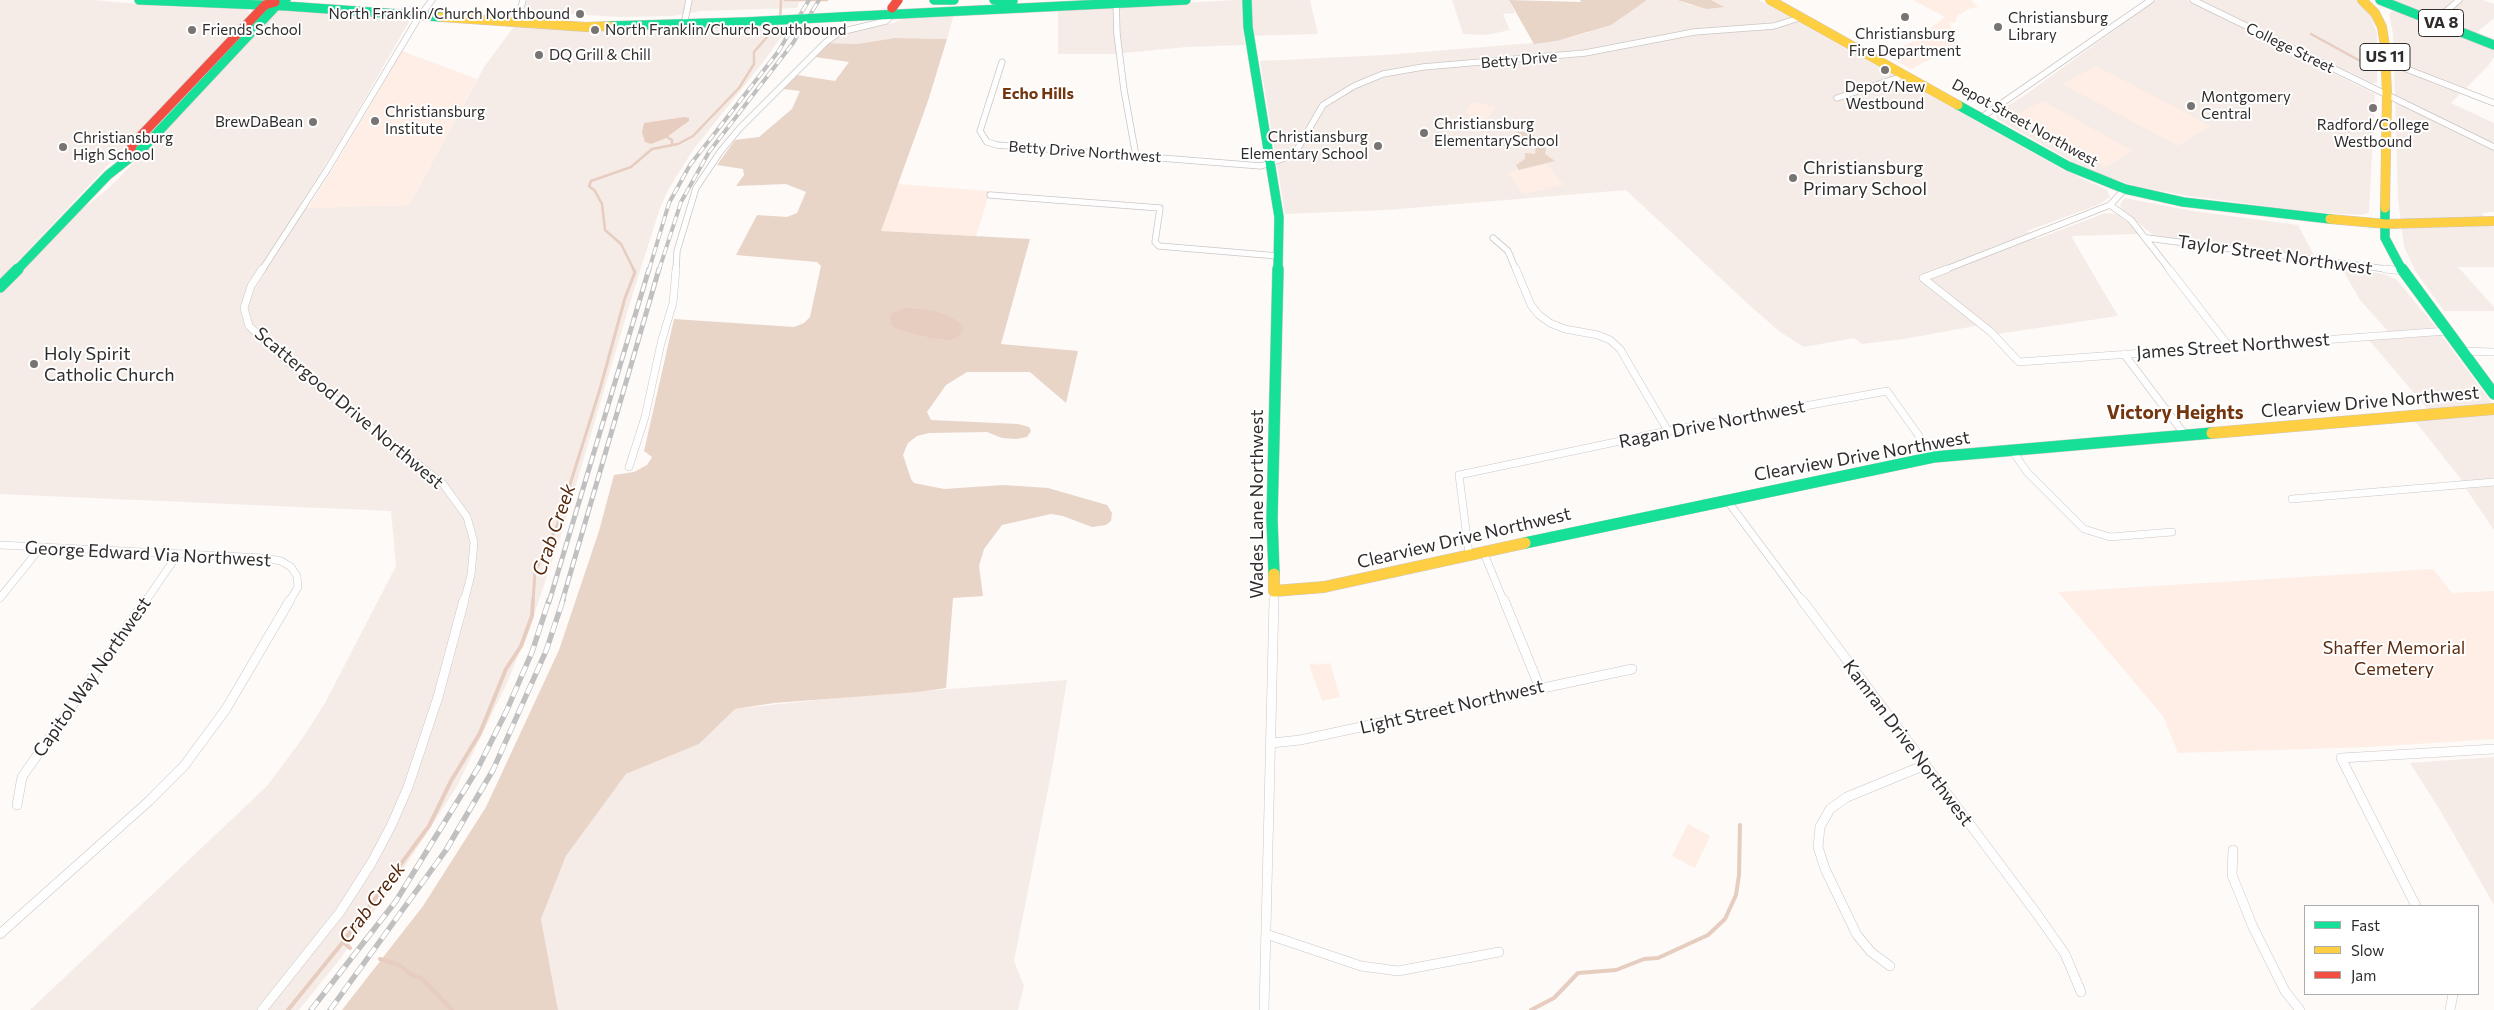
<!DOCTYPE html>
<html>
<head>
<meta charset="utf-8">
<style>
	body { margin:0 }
	#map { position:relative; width:2494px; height:1010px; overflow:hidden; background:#fdfaf8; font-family:Commissioner,sans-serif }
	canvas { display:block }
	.legend { position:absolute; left:2304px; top:905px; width:175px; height:90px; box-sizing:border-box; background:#fff; border:1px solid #acabaa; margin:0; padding:6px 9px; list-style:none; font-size:15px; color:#2f2c2b }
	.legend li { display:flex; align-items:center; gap:10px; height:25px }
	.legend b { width:25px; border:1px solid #acabaa }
</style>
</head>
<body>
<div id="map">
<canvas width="2494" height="1010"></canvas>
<ul class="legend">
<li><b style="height:6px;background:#16e098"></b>Fast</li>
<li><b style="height:6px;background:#ffcf43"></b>Slow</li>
<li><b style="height:6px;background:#f24e42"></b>Jam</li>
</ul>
</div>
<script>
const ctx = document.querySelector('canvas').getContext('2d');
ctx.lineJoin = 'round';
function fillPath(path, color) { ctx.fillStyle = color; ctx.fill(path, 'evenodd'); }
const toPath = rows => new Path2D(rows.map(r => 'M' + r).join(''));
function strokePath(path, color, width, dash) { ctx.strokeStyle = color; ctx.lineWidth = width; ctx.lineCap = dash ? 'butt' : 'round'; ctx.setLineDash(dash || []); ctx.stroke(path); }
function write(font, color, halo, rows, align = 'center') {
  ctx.font = font + ' Commissioner,sans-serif'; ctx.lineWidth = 4; ctx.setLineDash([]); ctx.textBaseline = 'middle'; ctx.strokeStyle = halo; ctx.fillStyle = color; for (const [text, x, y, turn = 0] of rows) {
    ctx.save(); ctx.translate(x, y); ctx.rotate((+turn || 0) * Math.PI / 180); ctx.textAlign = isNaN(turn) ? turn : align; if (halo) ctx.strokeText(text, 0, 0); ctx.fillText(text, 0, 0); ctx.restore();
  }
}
const built = toPath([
	[0,0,94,0,170,7,244,9,249,11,250,14,0,280],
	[527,0,800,0,797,8,702,11,672,16,619,17,528,11,525,7],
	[1237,0,1310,0,1318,34,1244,36,1245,45,1187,47,1113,54,1058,54,1058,9],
	[1452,0,1509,0,1515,13,1503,14,1510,30,1486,35,1463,34],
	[1647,0,1677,0,1690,5,1724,6,1711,0,1759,0,2062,169,2107,190,2110,197,2098,205,2027,231,2037,239,2105,213,2116,214,2130,224,2138,234,2071,236,2118,316,1998,334,1986,324,1904,339,1862,344,1854,338,1804,347,1780,332,1748,304,1626,190,1387,210,1285,214,1260,61,1384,55,1557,41,1587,33],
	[2156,0,2187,0,2375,94,2369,213,2361,215,2310,212,2183,195,2139,187,2105,176,2073,162,1997,119,1996,113,2025,95],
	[2200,0,2359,0,2369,11,2377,34,2377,83,2372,83,2317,57],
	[2391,0,2483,0,2494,4,2494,18,2475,34],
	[287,9,408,17,410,20,341,140,298,208,409,205,484,67,515,25,615,30,790,24,764,61,693,150,668,190,660,208,633,293,561,535,530,626,507,683,456,788,391,888,340,959,299,1010,30,1010,267,786,302,739,325,703,396,566,391,511,0,494,0,293,71,218,109,188,149,147,274,13],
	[2392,11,2402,12,2494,48,2494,57,2488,66,2451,103,2494,123,2494,141,2491,144,2494,150,2494,212,2482,213,2494,227,2494,267,2458,267,2494,307,2494,311,2444,311,2416,272,2404,247,2398,199,2393,33,2389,15],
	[954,14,947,39,895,38,857,44,827,43,845,32,893,23,907,17],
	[2125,198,2193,211,2298,225,2316,259,2154,236,2121,208,2120,204],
	[2341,267,2384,274,2397,280,2434,325,2494,406,2494,530,2466,489,2468,488,2415,421,2436,419,2368,339,2392,336,2360,300],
	[1067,680,1053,764,1014,961,1024,986,1018,1010,558,1010,541,919,566,856,626,774,699,744,734,709,845,697],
	[2494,757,2494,905,2440,810,2410,763]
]);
const green = toPath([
	[1913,0,1971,0,1978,7,1968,9,1957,16,1955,22,1949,23,1958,45,1911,69,1886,55,1928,34,1930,29,1945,17],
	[402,51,477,79,409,205,308,208,328,177],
	[2096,66,2211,126,2178,146,2063,84],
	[2043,101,2133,151,2106,167,2016,115],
	[1471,102,1473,102,1496,107,1487,119,1466,114],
	[1547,164,1564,185,1523,194,1507,172],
	[897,184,990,191,976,236,881,231],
	[2433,569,2452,593,2494,591,2494,739,2368,747,2178,753,2163,716,2058,592],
	[1315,663,1316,665,1330,663,1340,697,1322,701,1309,665],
	[1688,824,1710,836,1695,868,1672,856]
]);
const forest = toPath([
	[1509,0,1581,2,1580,0,1647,0,1611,25,1557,41,1534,44],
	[1677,0,1711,0,1725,7,1707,9],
	[895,38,947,39,928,101,881,231,1030,239,1001,344,1078,351,1066,403,1030,372,967,372,946,385,927,412,931,420,1018,424,1029,427,1031,431,1027,437,1016,439,1002,438,987,432,929,433,917,436,908,443,903,455,911,479,914,483,944,489,1003,485,1048,488,1107,505,1112,513,1111,521,1106,525,1092,527,1063,516,1051,514,1002,525,984,549,979,566,983,596,953,598,946,688,918,692,774,703,735,709,699,744,626,774,566,856,541,919,558,1010,342,1010,423,906,486,807,559,650,599,531,614,475,634,472,647,465,652,457,644,451,674,319,794,327,804,323,810,317,821,266,817,262,736,255,757,215,787,217,797,213,806,192,786,184,736,186,744,175,743,169,717,165,735,140,759,137,792,109,800,91,783,89,797,75,835,81,849,62,815,57,827,43,857,44],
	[1517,132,1531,132,1537,139,1544,141,1545,143,1540,145,1546,148,1545,154,1555,161,1519,170,1516,165,1525,159,1525,153,1535,154,1536,145,1521,145,1514,137,1518,135]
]);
const water = toPath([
	[684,117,689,118,689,121,664,139,651,144,645,142,642,132,644,123],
	[906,308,933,310,954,319,964,327,961,334,951,340,931,338,897,329,891,324,890,318,892,313]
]);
const streamFar2 = toPath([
	[785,0,827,0],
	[2311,34,2373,68],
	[667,137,672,140,672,145],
	[634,270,621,244,605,230,602,204,595,191,589,186,591,181,631,167,652,149,678,144,693,136,739,88,754,64,754,52,780,22,781,0]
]);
const streamFar1 = toPath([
	[533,602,535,571,557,526,600,389,625,298,635,272,633,269]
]);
const stream = toPath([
	[343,942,350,948],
	[380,959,399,965,413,976,421,978,452,1010],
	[288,1010,343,942,429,826,451,781,480,733,506,669,521,646,532,616,533,600],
	[1531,1010,1554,998,1578,973,1616,970,1644,959,1658,958,1708,935,1725,919,1736,895,1739,875,1740,825]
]);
const streetFar2 = toPath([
	[1116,0,1117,34,1124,90,1136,156],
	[2193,0,2494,147],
	[2435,21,2459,0],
	[513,22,519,15,523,0],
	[684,25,689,0],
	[2386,61,2494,103],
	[1002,62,980,131,987,142,997,145,1261,166,1282,159,1298,148,1323,105,1354,86,1383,74,1423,67,1585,53,1694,32,1774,26,1802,17],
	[1837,98,1906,75],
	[1982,117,2151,0],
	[990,195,1160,208,1155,242,1159,246,1278,256],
	[2110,205,2131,220,2170,270],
	[1493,238,1508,251,1516,270],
	[2147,238,2394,270],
	[262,270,327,170,417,20,432,0],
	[676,270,677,251,696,188,720,152,739,129,826,42,840,32,886,21,893,14,892,10],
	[1944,270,2110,205,2125,189]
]);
const streetFar1 = toPath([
	[262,269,251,286,244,308,249,326,289,363,443,484,467,517,474,542,471,575,464,602],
	[1516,269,1531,305,1539,315,1550,323,1565,329,1598,335,1610,340,1620,349,1668,431],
	[2169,269,2228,345],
	[2385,269,2403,271],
	[1923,278,1991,332,2019,362,2447,331],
	[1923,278,1947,269],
	[2463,351,2494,352],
	[2124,354,2185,435],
	[2011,449,2027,472,2084,529,2110,537,2172,532],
	[629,467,645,417,661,343,673,303,676,269],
	[1726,499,1803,602],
	[2292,499,2494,482],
	[0,545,265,558,281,561,291,567,297,576,298,587,289,602],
	[1483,551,1504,602],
	[1469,554,1459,475,1668,431,1887,391,1934,457],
	[0,598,41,547],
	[145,602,178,554],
	[1274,602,1274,591]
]);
const street = toPath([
	[1504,600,1540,688],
	[1802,600,2037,914,2065,954,2081,992],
	[1272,743,1300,740,1632,669],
	[17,805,22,777,146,600],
	[2233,850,2232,875,2253,927,2285,991,2300,1010],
	[2416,906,2341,758,2494,749],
	[0,934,149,801,184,766,226,709,290,600],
	[1266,934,1361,966,1398,971,1499,952],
	[1890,966,1871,952,1857,935,1825,869,1818,847,1820,827,1830,809,1847,797,1925,765],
	[262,1010,340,912,372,862,392,824,408,787,438,697,464,600],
	[1264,1010,1274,600],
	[2450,1010,2453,994]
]);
const fastFar1 = toPath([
	[139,0,286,6,441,17],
	[934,0,954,0],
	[994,0,1013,1],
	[1247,0,1248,27,1279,217,1278,270],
	[2380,0,2494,45],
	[839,17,1186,0],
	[609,26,743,22],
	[1958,105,2068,166,2125,189,2183,202,2330,219],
	[2385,208,2385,238,2402,270],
	[17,270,108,175,145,146,276,6,286,0]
]);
const fast = toPath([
	[2402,269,2494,394],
	[0,287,18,269],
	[1525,543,1934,457,2212,433],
	[1274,574,1272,519,1278,269]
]);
const slowFar1 = toPath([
	[1770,0,1958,105],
	[2362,0,2375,13,2382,27,2385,46,2387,95,2385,208],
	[441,17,586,27,609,26],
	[2330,219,2386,224,2494,221]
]);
const slow = toPath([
	[2212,433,2494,409],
	[1274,574,1274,591,1324,587,1525,543]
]);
const jam = toPath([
	[892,8,898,0],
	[129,157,132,145,265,5,275,2]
]);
const railFar2 = toPath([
	[649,270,669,203,690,165,778,52,809,0],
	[659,270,681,202,709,152,793,43,819,0]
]);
const railFar1 = toPath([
	[549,602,649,269],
	[562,602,659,269]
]);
const rail = toPath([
	[311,1010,396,901,478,768,506,712,532,652,549,600],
	[330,1010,446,850,493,770,546,651,563,600]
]);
const fastBridge = toPath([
	[743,22,839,17]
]);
const markers = [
	[580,14,5,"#777473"],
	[1905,17,5,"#777473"],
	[1998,27,5,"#777473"],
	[192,30,5,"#777473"],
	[595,30,5,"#777473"],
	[539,55,5,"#777473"],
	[1885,70,5,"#777473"],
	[2191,106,5,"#777473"],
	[2373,108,5,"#777473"],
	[375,121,5,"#777473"],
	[313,122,5,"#777473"],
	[1424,133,5,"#777473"],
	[1378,146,5,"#777473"],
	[63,147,5,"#777473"],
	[1793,178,5,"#777473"],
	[34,364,5,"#777473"]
];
const farPoinames = [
	["North Franklin/Church Northbound",570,14,"right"],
	["Christiansburg",2008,18],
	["Library",2008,35],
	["Friends School",202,30],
	["North Franklin/Church Southbound",605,30],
	["Christiansburg",1905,34,"center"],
	["Fire Department",1905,51,"center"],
	["DQ Grill & Chill",549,55],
	["Depot/New",1885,87,"center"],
	["Westbound",1885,104,"center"],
	["Montgomery",2201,97],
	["Central",2201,114],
	["Christiansburg",385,112],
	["Institute",385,129],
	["BrewDaBean",303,122,"right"],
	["Christiansburg",1434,124],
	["ElementarySchool",1434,141],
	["Radford/College",2373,125,"center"],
	["Westbound",2373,142,"center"],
	["Christiansburg",1368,137,"right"],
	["Elementary School",1368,154,"right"],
	["Christiansburg",73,138],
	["High School",73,155]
];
const farStreetnames = [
	["College Street",2290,48,26],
	["Betty Drive",1519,60,-5],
	["Depot Street Northwest",2025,123,29],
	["Betty Drive Northwest",1085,152,4]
];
const shields = [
	[2441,23,45],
	[2385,57,50]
];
const shieldNames = [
	["VA 8",2441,23],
	["US 11",2385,57]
];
const farNeighbourhoodnames = [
	["Echo Hills",1038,94]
];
const poiNames = [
	["Christiansburg",1803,168],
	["Primary School",1803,189],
	["Holy Spirit",44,354],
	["Catholic Church",44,375]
];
const streetNames = [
	["Taylor Street Northwest",2275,255,8],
	["James Street Northwest",2233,346,-4],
	["Clearview Drive Northwest",2370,402,-5],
	["Scattergood Drive Northwest",349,408,40],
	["Ragan Drive Northwest",1712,424,-11],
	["Clearview Drive Northwest",1862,456,-10],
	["Wades Lane Northwest",1257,504,-90],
	["Clearview Drive Northwest",1464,538,-13],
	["George Edward Via Northwest",148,554,3],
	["Capitol Way Northwest",92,677,-55],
	["Light Street Northwest",1452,707,-13],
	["Kamran Drive Northwest",1908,743,53]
];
const parkNames = [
	["Shaffer Memorial",2394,648],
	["Cemetery",2394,669]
];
const neighbourhoodNames = [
	["Victory Heights",2175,413]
];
const waterNames = [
	["Crab Creek",554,530,-71],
	["Crab Creek",372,903,-53]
];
fillPath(built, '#f6ece7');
fillPath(green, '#feeee6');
fillPath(forest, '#e9d4c8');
fillPath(water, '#e7cdbf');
strokePath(streamFar2, '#e7cdbf', 2.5);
strokePath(streamFar1, '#e7cdbf', 3);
strokePath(stream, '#e7cdbf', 4);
strokePath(streetFar2, '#cac7c6', 7);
strokePath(streetFar1, '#cac7c6', 8);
strokePath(street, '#cac7c6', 10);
strokePath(fastFar1, '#cac7c6', 10);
strokePath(fast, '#cac7c6', 12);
strokePath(slowFar1, '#cac7c6', 10);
strokePath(slow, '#cac7c6', 12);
strokePath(jam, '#cac7c6', 10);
strokePath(streetFar2, '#fffefe', 5.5);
strokePath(streetFar1, '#fffefe', 7);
strokePath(street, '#fffefe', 9);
strokePath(fastFar1, '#16e098', 9);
strokePath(fast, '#16e098', 11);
strokePath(slowFar1, '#ffcf43', 9);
strokePath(slow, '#ffcf43', 11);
strokePath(jam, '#f24e42', 9);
strokePath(railFar2, '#c1c0c0', 4);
strokePath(railFar1, '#c1c0c0', 5);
strokePath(rail, '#c1c0c0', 5.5);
strokePath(railFar2, '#fff', 2.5, [8]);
strokePath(railFar1, '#fff', 3, [9]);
strokePath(rail, '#fff', 4, [11]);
strokePath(fastBridge, '#d9d7d6', 10, []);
strokePath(fastBridge, '#16e098', 9);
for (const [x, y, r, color] of markers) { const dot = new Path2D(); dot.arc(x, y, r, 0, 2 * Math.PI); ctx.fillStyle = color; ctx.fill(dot); strokePath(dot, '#fff', 2); }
write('15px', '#2f2c2b', '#fff', farPoinames, 'left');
write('15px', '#2f2c2b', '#fff', farStreetnames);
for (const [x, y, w] of shields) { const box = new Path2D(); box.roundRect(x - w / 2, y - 13.5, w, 27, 4); ctx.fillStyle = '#fff'; ctx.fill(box); strokePath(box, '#2f2c2b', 1); }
write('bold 16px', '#2f2c2b', null, shieldNames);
write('bold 16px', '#74360f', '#fff', farNeighbourhoodnames);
write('18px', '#2f2c2b', '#fff', poiNames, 'left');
write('18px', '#2f2c2b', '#fff', streetNames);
write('18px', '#5d2d12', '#fff', parkNames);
write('bold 19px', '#74360f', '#fff', neighbourhoodNames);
write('italic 19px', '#55260a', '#fff', waterNames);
</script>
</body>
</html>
